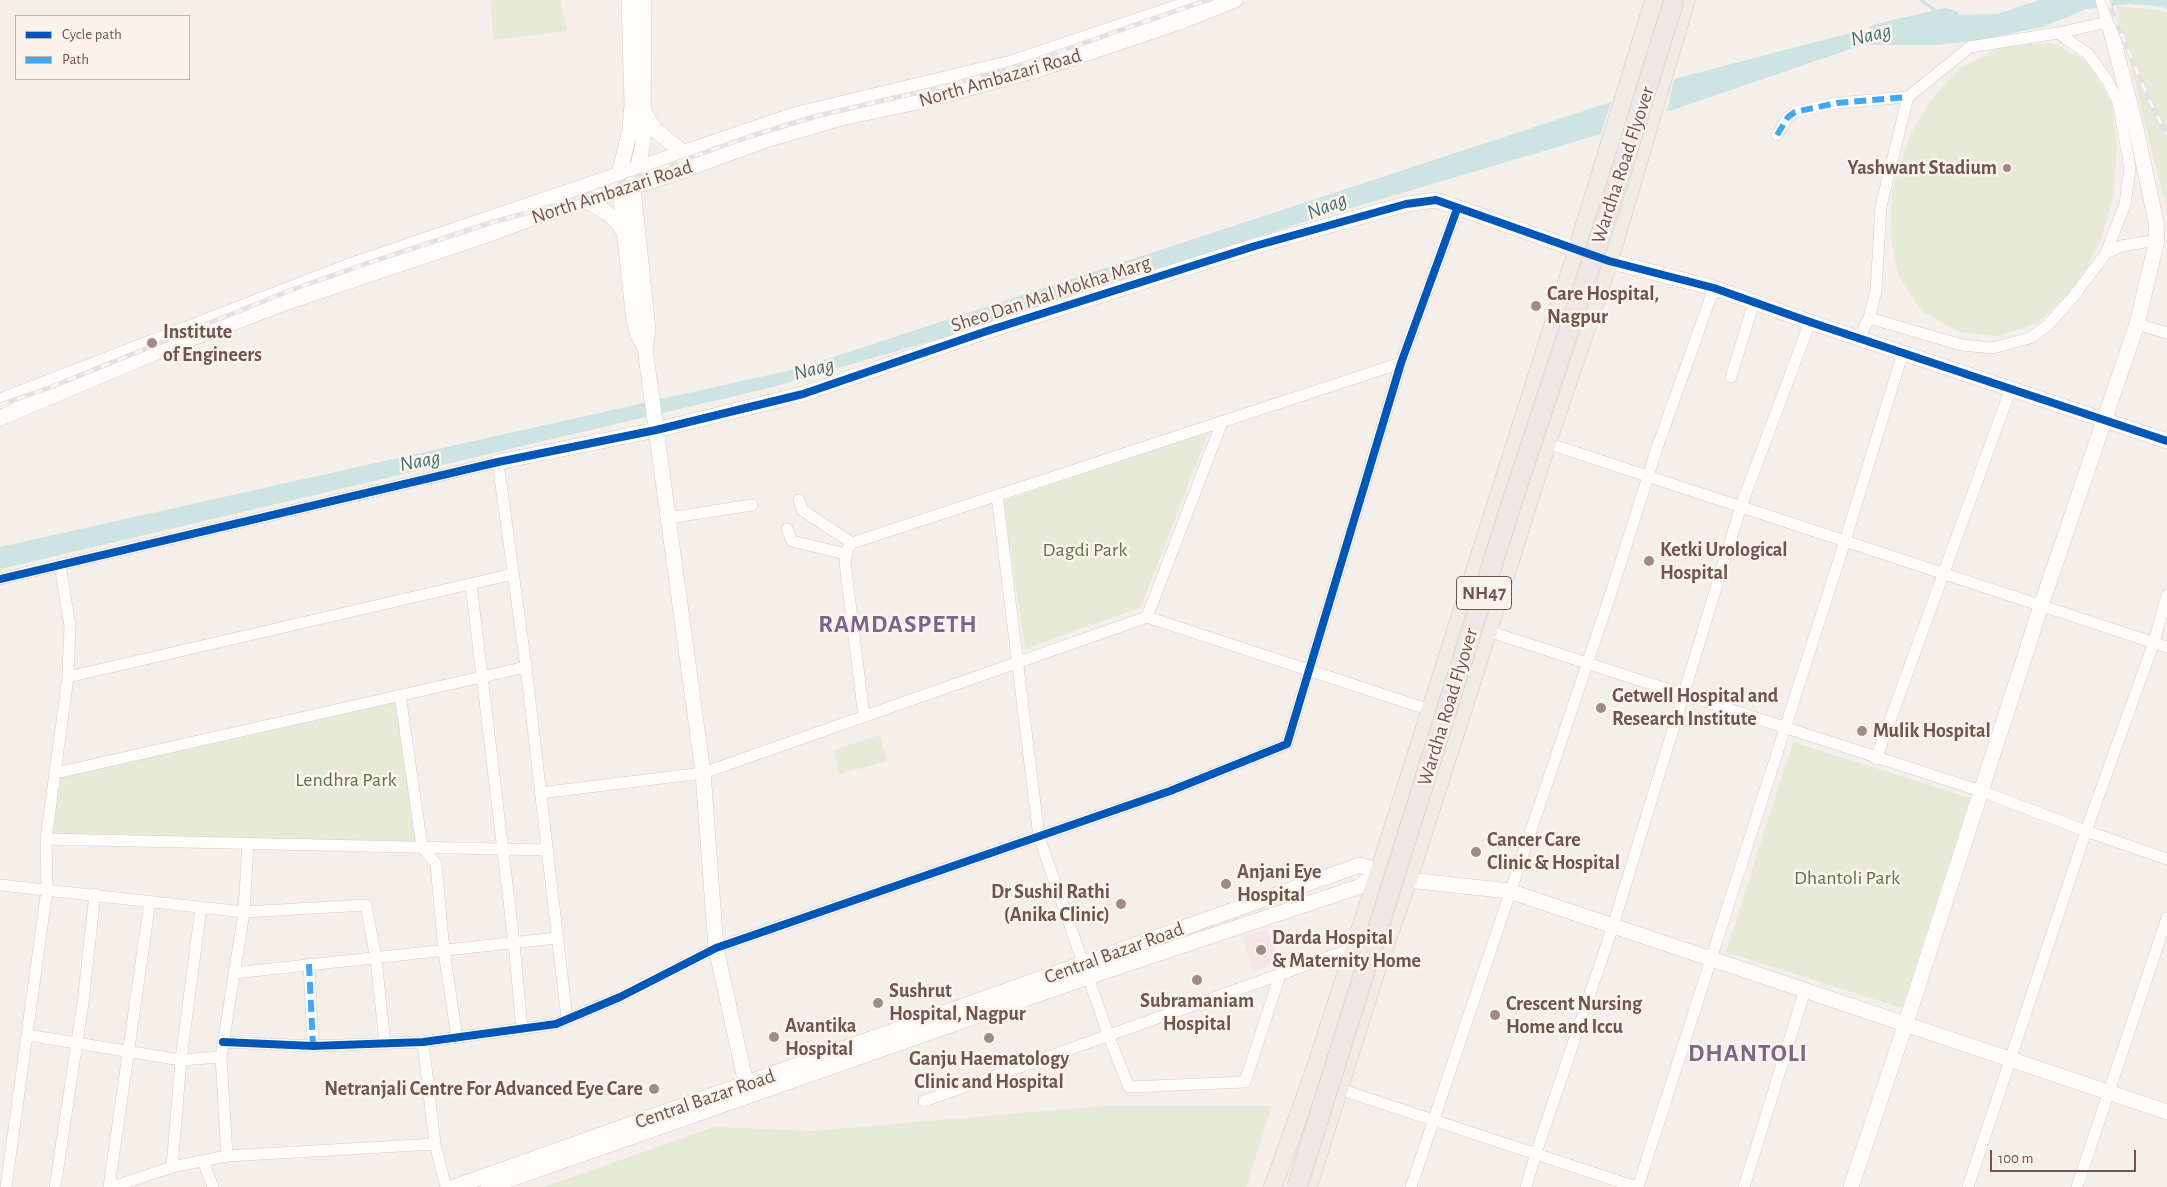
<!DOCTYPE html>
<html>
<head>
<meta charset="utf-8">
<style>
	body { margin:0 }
	#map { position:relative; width:2167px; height:1187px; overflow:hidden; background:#f5efeb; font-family:"Alegreya Sans",sans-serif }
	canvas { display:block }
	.legend { position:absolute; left:15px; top:15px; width:175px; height:65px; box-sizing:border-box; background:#fdf3ed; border:1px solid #c4b3ae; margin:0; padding:6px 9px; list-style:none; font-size:15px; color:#6f544f }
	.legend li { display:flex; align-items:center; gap:10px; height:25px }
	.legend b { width:25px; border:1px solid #c4b3ae }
	.scale { position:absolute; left:1990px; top:1150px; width:146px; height:22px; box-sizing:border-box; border:2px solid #6f544f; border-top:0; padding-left:6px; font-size:15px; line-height:18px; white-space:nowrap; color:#6f544f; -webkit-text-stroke:4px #fdf3ed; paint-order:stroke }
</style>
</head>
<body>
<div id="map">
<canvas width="2167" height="1187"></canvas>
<ul class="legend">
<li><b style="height:6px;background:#0057b8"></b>Cycle path</li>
<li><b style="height:6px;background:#3fa9f5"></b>Path</li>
</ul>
<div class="scale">100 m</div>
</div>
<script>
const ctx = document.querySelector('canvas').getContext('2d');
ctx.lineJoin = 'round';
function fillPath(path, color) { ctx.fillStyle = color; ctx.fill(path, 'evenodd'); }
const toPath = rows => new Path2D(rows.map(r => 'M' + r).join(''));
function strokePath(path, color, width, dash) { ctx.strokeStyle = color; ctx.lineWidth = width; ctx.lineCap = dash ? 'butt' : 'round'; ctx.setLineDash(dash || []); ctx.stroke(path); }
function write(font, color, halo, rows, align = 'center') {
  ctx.font = font + ' "Alegreya Sans",sans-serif'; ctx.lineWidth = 5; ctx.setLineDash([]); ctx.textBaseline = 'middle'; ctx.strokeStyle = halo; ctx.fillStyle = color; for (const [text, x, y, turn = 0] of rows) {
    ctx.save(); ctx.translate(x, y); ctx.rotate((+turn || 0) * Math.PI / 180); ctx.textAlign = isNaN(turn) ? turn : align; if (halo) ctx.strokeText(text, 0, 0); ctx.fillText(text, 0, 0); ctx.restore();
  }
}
const medical = toPath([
	[1267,929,1280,962,1254,972,1242,938]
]);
const green = toPath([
	[491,0,561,0,567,31,493,40],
	[2116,6,2159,10,2167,13,2167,201,2163,196],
	[2053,43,2090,63,2111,102,2117,143,2114,194,2100,242,2076,286,2038,323,1998,336,1959,332,1922,311,1899,277,1891,239,1892,192,1910,135,1930,101,1960,68,2004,45],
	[1209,431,1141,607,1025,649,1003,501],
	[400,701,422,847,46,839,55,779],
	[880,735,887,761,839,774,834,750],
	[1793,742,1970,798,1902,1008,1726,952],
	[1103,1106,1272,1106,1246,1187,544,1187,714,1127,812,1131]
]);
const water = toPath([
	[2039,0,2167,0,2167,9,2157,6,2130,4,2086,9,2043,27,1973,41,1935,45,1862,45,1667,112,1674,79,1854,32,1909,27,1949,15,1997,14],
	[1611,102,1601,134,1301,223,1001,321,769,388,0,569,0,547,800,368]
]);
const stream = toPath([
	[1921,0,1945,17]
]);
const river = toPath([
	[1877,33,1945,17,1952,19]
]);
const street = toPath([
	[2058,33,2088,54,2107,80,2118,102,2120,96],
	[1777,135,1788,117,1795,112,1837,103,1908,97],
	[2106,253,2125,204,2130,168,2118,102],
	[1869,318,1962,345,1992,348,2030,338,2048,325,2073,297,2106,253,2121,246,2157,240],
	[2137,324,2167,333],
	[1859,338,1869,318,1876,291,1881,206,1908,97,1970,47,2058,33,2108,22],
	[1731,377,1754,302],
	[1547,443,2167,647],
	[997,495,1039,837,1109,1037,1129,1087,1245,1082,1280,975],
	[799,500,802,510,852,543],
	[668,518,752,505],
	[787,529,792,541,846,554],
	[0,579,498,462,526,667,567,1019],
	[471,584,514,943,522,1029],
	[1147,617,1430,710],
	[1488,631,1981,791,2086,831,2167,859],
	[68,677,513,574],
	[400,695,422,847,436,864,444,951,457,1038],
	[864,717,845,562,848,548,852,543,1401,363],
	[1876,759,2011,388],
	[56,773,526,667],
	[540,793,703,773,1147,617,1222,422],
	[46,839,546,850],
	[0,885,244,912,366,905,376,959,385,1044],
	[309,964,313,1046],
	[234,973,557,938],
	[27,1035,181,1060,221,1057],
	[223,1042,313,1046,423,1042,556,1024,620,997,716,948,1170,791,1287,744,1401,363,1457,209],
	[423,1042,435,1144,446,1187],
	[1339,1089,1636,1187],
	[924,1101,1354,948],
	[227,1156,221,1057,244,912,248,843],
	[203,1161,213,1187],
	[172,1167,181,1060,201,907],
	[6,1187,47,889,46,839,68,677,70,626,60,565],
	[55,1187,83,1003,95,894],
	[109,1187,150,901],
	[112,1187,172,1167,227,1156,435,1144],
	[1411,1187,1611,593,1657,448,1714,288],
	[1526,1187,1536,1153,1613,926,1741,506,1810,322],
	[1638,1187,1845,541,1903,352],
	[1744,1187,1805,990],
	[1968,1187,2086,831,2154,642,2167,595],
	[2077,1187,2167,918]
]);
const secondary = toPath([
	[629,0,632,104,630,130,619,175,620,190,633,313,637,333,645,348],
	[644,0,643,144,633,187,648,330,645,348,703,773,716,948,746,1084,751,1094],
	[644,112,655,130,684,153],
	[587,201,607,213,618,223,624,233],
	[0,401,355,264,794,115,1011,63,1200,0],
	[0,418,166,348,285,303,487,235,546,213,667,176,766,140,841,118,913,103,1037,70,1177,23,1235,0],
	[498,462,656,430,803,394,987,331,1255,246,1406,204,1436,200,1609,261,1714,288,1810,322,2167,441],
	[454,1187,1360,865,1408,880,1509,891,2167,1112],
	[488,1187,1088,977,1358,887,1379,872],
	[1851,1187,1906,1023,2041,606,2137,324,2157,240,2156,222,2135,124,2103,0]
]);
const primary = toPath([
	[1273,1187,1315,1070,1379,872,1575,257,1654,0],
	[1308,1187,1375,974,1408,880,1488,631,1547,443,1609,261,1686,0]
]);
const rail = toPath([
	[2107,0,2149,100,2167,135],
	[0,405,51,387,291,290,368,263,493,222,557,205,748,137,817,116,954,84,1024,64,1207,0]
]);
const highwayBridge = toPath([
	[1297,1187,1510,508,1610,207,1674,0]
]);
const quiet = toPath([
	[1777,135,1788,117,1795,112,1837,103,1908,97],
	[309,964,313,1046]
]);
const cycleway = toPath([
	[0,579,498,462,656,430,803,394,987,331,1255,246,1406,204,1436,200,1609,261,1714,288,1810,322,2167,441],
	[223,1042,313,1046,423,1042,556,1024,620,997,716,948,1170,791,1287,744,1401,363,1457,209]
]);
const markers = [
	[2007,168,5,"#9e8a86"],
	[1536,306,6,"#9e8a86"],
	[152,343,6,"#9e8a86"],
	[1649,561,6,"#9e8a86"],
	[1601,708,6,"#9e8a86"],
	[1862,731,6,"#9e8a86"],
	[1476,852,6,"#9e8a86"],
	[1226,884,6,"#9e8a86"],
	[1121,904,6,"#9e8a86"],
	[1261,950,6,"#9e8a86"],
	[1197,980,6,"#9e8a86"],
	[878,1003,6,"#9e8a86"],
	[1495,1015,6,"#9e8a86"],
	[774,1037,6,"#9e8a86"],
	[989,1038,6,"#9e8a86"],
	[654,1089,6,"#9e8a86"]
];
const shields = [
	[1484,593,55]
];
const shieldNames = [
	["NH47",1484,593]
];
const streetNames = [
	["North Ambazari Road",1000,78,-16],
	["Wardha Road Flyover",1623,165,-72],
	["North Ambazari Road",612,192,-18],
	["Sheo Dan Mal Mokha Marg",1051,294,-18],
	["Wardha Road Flyover",1448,707,-73],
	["Central Bazar Road",1114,953,-20],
	["Central Bazar Road",705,1099,-19]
];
const poiNames = [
	["Yashwant Stadium",1997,168,"right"],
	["Care Hospital,",1547,294],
	["Nagpur",1547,317],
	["Institute",163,332],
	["of Engineers",163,355],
	["Ketki Urological",1660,550],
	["Hospital",1660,573],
	["Getwell Hospital and",1612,696],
	["Research Institute",1612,719],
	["Mulik Hospital",1873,731],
	["Cancer Care",1487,840],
	["Clinic & Hospital",1487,863],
	["Anjani Eye",1237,872],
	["Hospital",1237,895],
	["Dr Sushil Rathi",1110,892,"right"],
	["(Anika Clinic)",1110,915,"right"],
	["Darda Hospital",1272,938],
	["& Maternity Home",1272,961],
	["Sushrut",889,991],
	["Hospital, Nagpur",889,1014],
	["Subramaniam",1197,1001,"center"],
	["Hospital",1197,1024,"center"],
	["Crescent Nursing",1506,1004],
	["Home and Iccu",1506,1027],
	["Avantika",785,1026],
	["Hospital",785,1049],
	["Ganju Haematology",989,1059,"center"],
	["Clinic and Hospital",989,1082,"center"],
	["Netranjali Centre For Advanced Eye Care",643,1089,"right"]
];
const parkNames = [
	["Dagdi Park",1085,550],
	["Lendhra Park",346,780],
	["Dhantoli Park",1847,878]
];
const waterNames = [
	["Naag",1871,35,-14],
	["Naag",1327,206,-22],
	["Naag",814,369,-14],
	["Naag",420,461,-11]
];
const districtNames = [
	["RAMDASPETH",898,624],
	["DHANTOLI",1748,1053]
];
fillPath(medical, '#f6e4e7');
fillPath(green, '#e6ead7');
fillPath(water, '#cee4e2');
strokePath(stream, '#cee4e2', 3);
strokePath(river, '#cee4e2', 18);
strokePath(street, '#d4ccc9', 12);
strokePath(secondary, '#d4cbc8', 16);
strokePath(primary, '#d3cac7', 19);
strokePath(street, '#fefdfc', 11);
strokePath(secondary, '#fefdfc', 15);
strokePath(primary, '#f1ebe6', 18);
strokePath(rail, '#e3e1e4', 5);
strokePath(rail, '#fdf3ed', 3, [9]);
strokePath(highwayBridge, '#d3cac7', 21, []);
strokePath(highwayBridge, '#efe6e5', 20);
strokePath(quiet, '#3fa9f5', 6, [12, 6]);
strokePath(cycleway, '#0057b8', 8);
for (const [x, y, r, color] of markers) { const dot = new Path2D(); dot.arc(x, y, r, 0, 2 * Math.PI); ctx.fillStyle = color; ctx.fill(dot); strokePath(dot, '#fdf3ed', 2); }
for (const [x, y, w] of shields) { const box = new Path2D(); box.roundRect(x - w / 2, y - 16.5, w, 33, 4); ctx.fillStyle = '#fdf3ed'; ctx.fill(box); strokePath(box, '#6f544f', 1); }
write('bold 19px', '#6f544f', null, shieldNames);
write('20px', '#6f544f', '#fdf3ed', streetNames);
write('bold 20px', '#6f544f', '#fdf3ed', poiNames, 'left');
write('20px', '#5e7448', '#fdf3ed', parkNames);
write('italic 21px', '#457271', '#fdf3ed', waterNames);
ctx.letterSpacing = '1px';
write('bold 25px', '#78668c', '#fdf3ed', districtNames);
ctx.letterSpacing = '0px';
</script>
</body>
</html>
